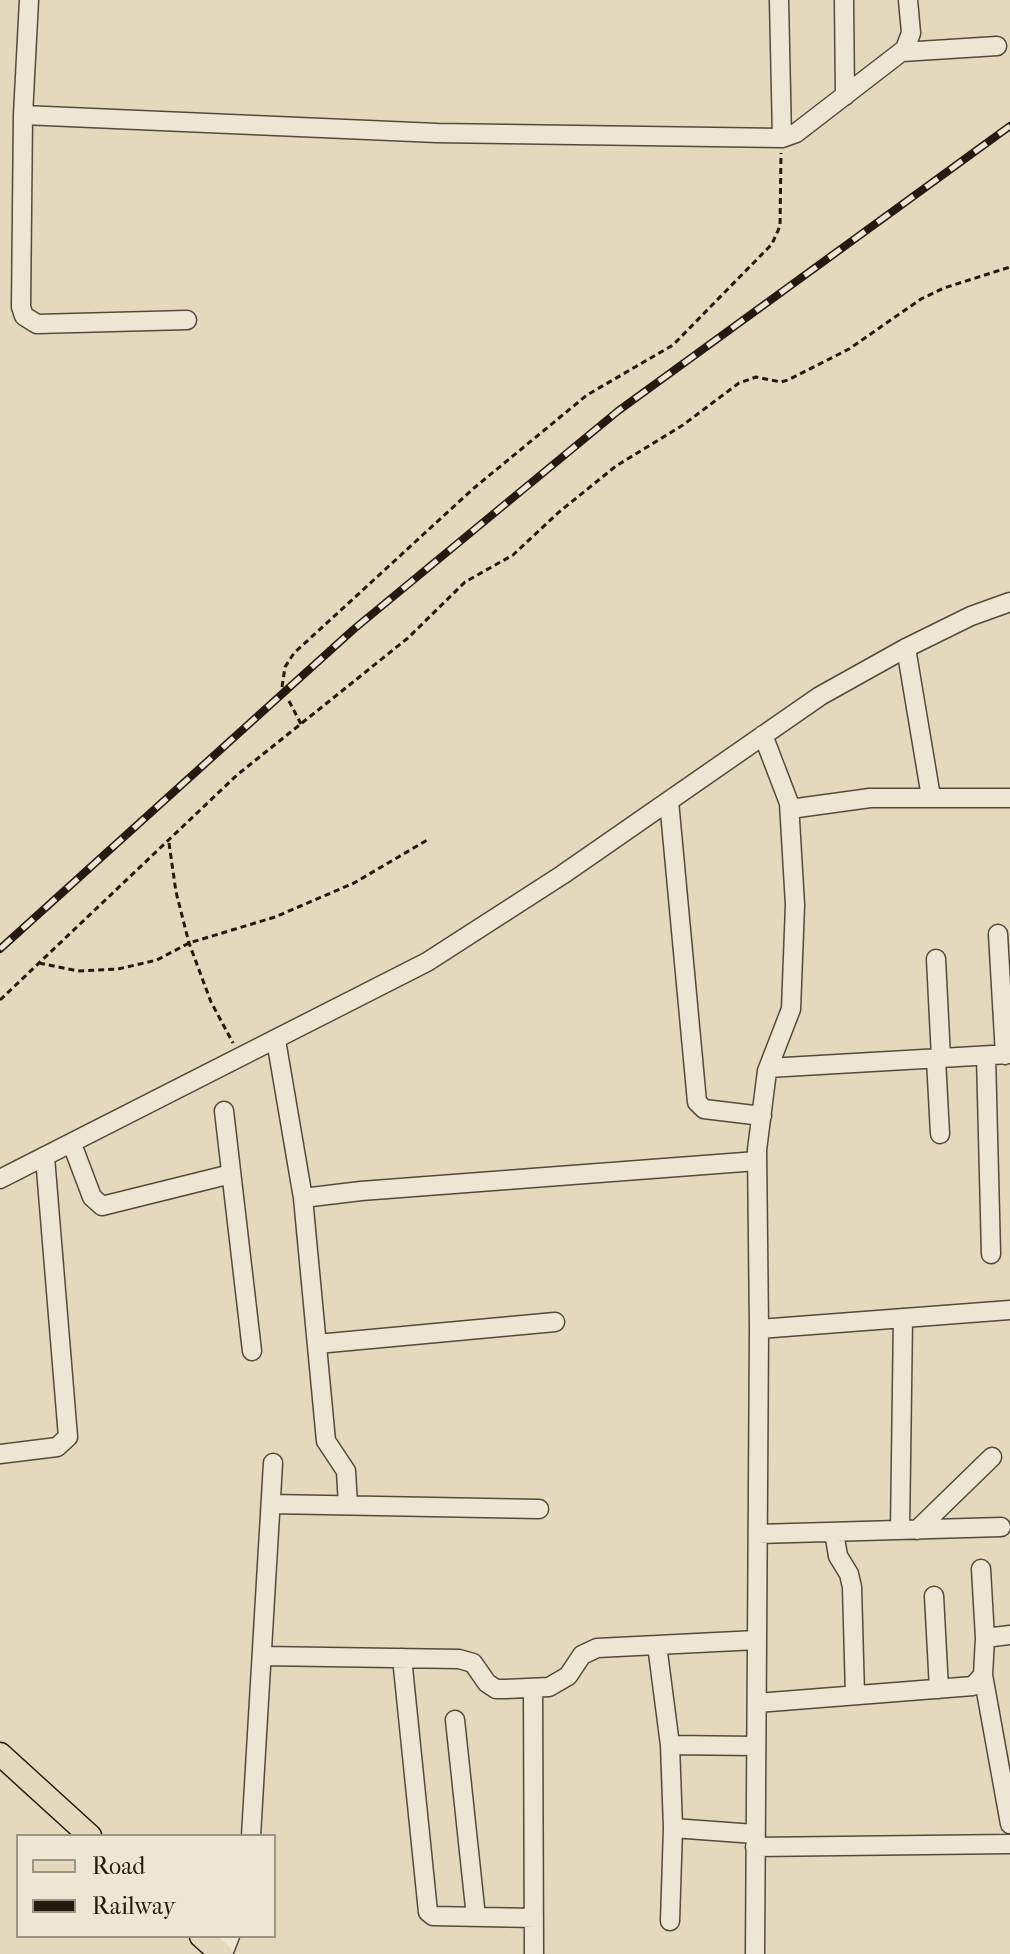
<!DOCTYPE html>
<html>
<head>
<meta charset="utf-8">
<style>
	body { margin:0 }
	#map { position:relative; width:1010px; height:1954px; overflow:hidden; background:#e4d9bc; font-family:"IM FELL French Canon",serif }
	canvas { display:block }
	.legend { position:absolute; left:16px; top:1834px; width:260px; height:104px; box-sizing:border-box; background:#ede6d3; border:2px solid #9d9485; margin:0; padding:10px 14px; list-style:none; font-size:24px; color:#241a10 }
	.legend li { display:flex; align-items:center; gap:16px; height:40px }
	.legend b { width:40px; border:2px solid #9d9485 }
</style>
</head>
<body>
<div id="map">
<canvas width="1010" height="1954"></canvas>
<ul class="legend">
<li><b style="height:10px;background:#e4d9bc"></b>Road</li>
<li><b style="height:10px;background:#241a10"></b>Railway</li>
</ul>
</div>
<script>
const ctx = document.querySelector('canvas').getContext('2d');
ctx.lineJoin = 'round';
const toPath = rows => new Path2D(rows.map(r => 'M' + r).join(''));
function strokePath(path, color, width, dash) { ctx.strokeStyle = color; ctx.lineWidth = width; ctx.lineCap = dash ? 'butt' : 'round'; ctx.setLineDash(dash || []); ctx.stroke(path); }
const path = toPath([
	[282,687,285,667,294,653,474,488,587,395,673,345,772,244,780,226,781,153],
	[289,701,301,724],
	[169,843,176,892,189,943,211,1002,233,1043],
	[39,963,78,971,118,969,157,960,189,943,275,917,354,883,429,839],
	[0,1000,237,775,408,638,465,582,513,555,559,512,616,466,683,425,739,383,756,377,781,382,788,380,849,349,921,299,944,288,1010,267]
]);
const minor = toPath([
	[29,0,23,115,21,307,24,316,37,324,187,320],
	[844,0,845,96],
	[902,52,997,46],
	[23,115,437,133,782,138,779,0],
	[782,138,796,133,905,49,911,33,908,0],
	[906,648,931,797],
	[669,801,697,1102,704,1109,762,1116],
	[790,809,870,798,1010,798],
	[998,934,1005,1055],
	[936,959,941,1058],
	[276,1040,303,1198,326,1441,346,1471,348,1505],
	[986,1056,991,1254],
	[936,1059,940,1134],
	[768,1068,1010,1054],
	[224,1111,252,1351],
	[72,1144,92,1197,102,1206,231,1174],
	[0,1179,427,962,562,875,820,696,906,648,971,616,1010,602],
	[303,1198,361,1191,757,1161],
	[759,1329,1010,1310],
	[317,1344,555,1322],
	[0,1454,57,1447,68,1437,45,1157],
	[271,1504,539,1509],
	[900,1530,903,1318],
	[917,1530,992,1457],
	[834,1532,838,1556,849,1574,852,1587,855,1695],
	[758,1534,1001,1527],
	[934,1596,939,1689],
	[985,1638,1010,1635],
	[657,1645,670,1745,673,1828,670,1921],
	[262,1656,459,1659,473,1663,487,1683,496,1689,506,1689,549,1687,568,1676,582,1655,597,1648,757,1640],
	[402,1658,428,1912,433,1916,534,1918],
	[983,1675,1010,1824],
	[533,1688,534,1954],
	[757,1703,973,1686,983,1675,985,1638,981,1569],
	[455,1720,476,1917],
	[670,1745,756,1746],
	[673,1828,755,1834],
	[251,1836,273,1463],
	[755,1847,1010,1844],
	[223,1954,230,1936],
	[755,1954,759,1329,757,1150,767,1071,791,1009,795,905,789,803,763,735]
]);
const major = toPath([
	[0,1754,90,1836],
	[201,1936,221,1954]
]);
const rail = toPath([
	[0,949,354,629,618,411,1010,126]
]);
strokePath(minor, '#544a3b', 21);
strokePath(major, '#241a10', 25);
strokePath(path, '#241a10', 3, [6, 4]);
strokePath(minor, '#ede6d3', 18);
strokePath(major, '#e4d9bc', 22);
strokePath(rail, '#241a10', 8);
strokePath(rail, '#ede6d3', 5, [15]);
</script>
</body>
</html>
